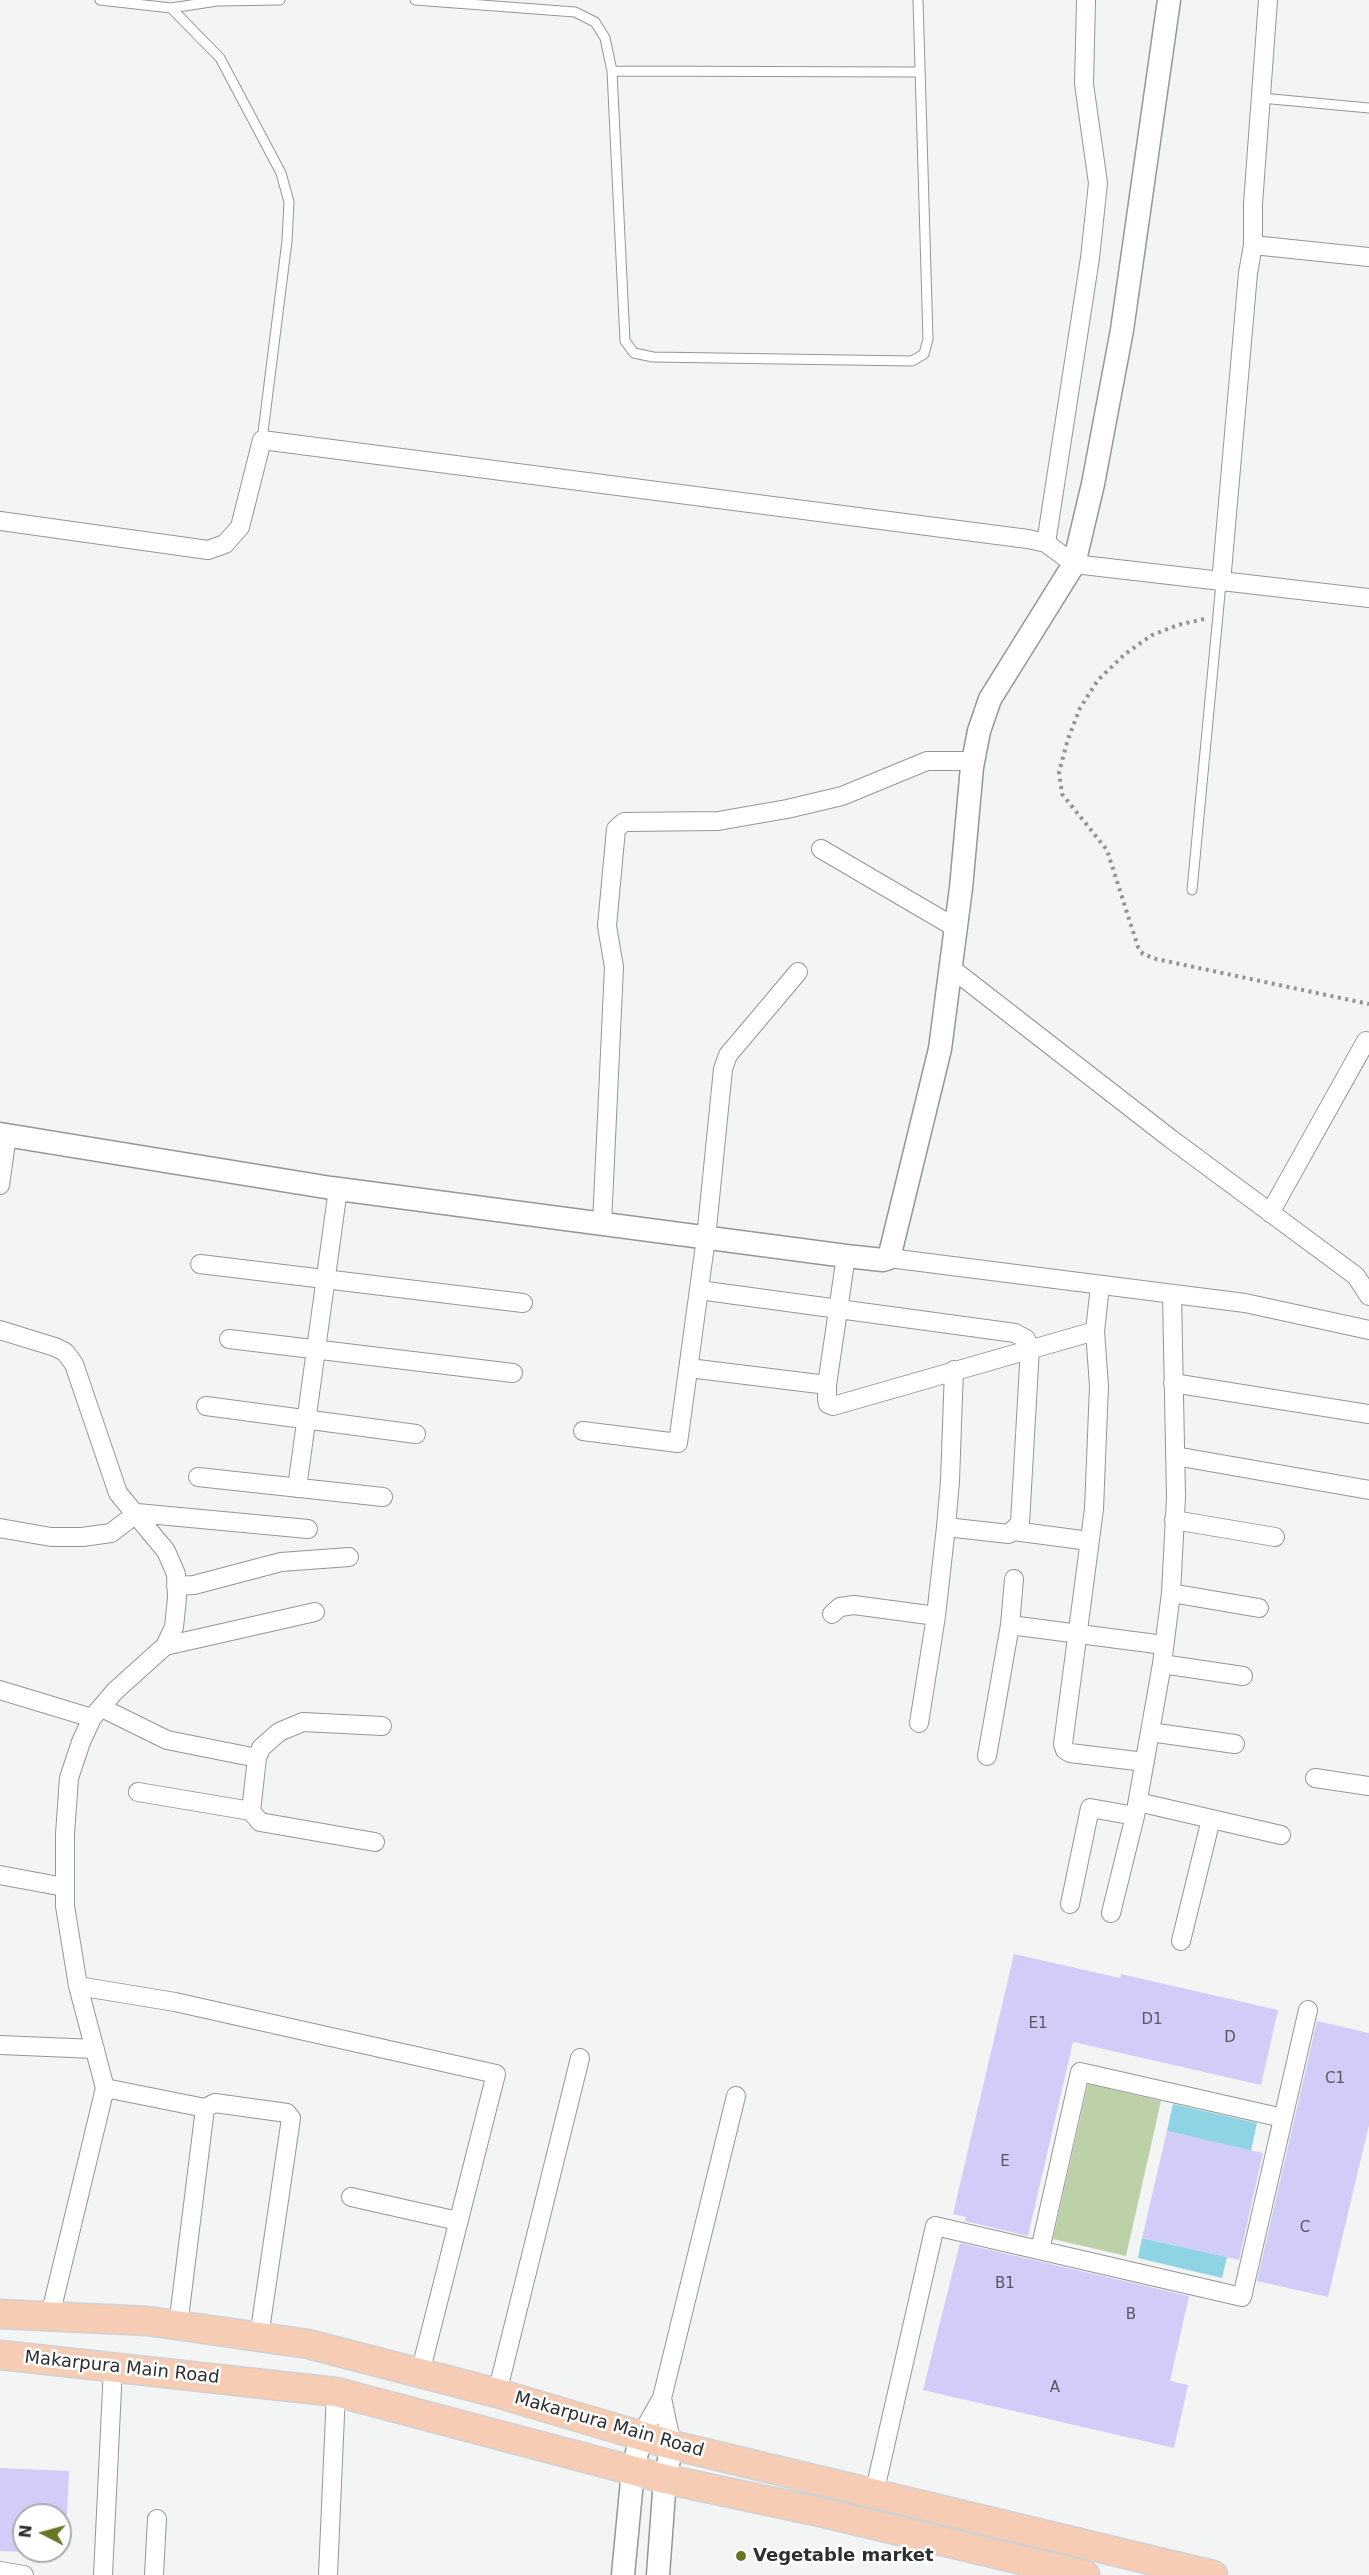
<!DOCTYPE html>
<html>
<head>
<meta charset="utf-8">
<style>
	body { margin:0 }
	#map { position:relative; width:1369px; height:2575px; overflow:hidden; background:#f3f4f4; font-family:"DejaVu Sans",sans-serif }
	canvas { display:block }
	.north { position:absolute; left:12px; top:2503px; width:60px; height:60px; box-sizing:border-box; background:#fff; border:2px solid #abacac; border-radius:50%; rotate:276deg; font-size:16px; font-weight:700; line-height:24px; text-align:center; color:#2e2f2f }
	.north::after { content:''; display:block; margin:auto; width:21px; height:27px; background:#667827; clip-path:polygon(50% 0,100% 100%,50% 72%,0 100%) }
</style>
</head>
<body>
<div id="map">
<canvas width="1369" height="2575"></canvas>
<div class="north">N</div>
</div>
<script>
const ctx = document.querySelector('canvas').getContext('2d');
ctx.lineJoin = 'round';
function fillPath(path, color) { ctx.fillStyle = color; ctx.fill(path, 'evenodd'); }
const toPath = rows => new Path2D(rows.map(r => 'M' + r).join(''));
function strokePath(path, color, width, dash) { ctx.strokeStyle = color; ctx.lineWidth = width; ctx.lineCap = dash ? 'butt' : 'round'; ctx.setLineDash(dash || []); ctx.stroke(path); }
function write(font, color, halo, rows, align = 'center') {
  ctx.font = font + ' "DejaVu Sans",sans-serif'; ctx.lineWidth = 5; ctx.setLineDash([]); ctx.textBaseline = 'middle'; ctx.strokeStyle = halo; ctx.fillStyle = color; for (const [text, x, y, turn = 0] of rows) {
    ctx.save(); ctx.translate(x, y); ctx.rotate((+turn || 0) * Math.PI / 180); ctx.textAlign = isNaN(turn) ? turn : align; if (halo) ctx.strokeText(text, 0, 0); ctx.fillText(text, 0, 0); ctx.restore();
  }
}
const green = toPath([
	[1088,2084,1161,2101,1126,2256,1053,2239]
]);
const water = toPath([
	[1173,2104,1257,2123,1251,2151,1167,2131],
	[1142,2238,1227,2257,1222,2278,1138,2258]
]);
const building = toPath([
	[1014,1954,1120,1978,1121,1974,1278,2010,1261,2085,1073,2042,1028,2236,965,2221,966,2217,953,2214],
	[1317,2021,1369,2033,1369,2125,1328,2297,1257,2281],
	[1167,2131,1263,2153,1239,2260,1142,2238],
	[960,2243,1189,2296,1170,2381,1188,2385,1174,2448,923,2390],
	[0,2468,69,2471,67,2515,24,2515,24,2552,0,2551]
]);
const path = toPath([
	[1204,619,1178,625,1152,635,1125,654,1098,680,1080,708,1068,739,1059,772,1062,794,1107,850,1138,947,1143,954,1156,959,1369,1004]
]);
const service = toPath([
	[100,0,171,8,220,58,281,173,289,202,287,241,262,440],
	[415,0,575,12,595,22,605,38,612,71,625,341,634,353,653,357,912,361,924,354,928,339,918,0],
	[171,8,217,1,280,0],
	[612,71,920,72],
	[1261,98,1369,108],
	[1192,890,1221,583]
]);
const minor = toPath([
	[1253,245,1253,204,1268,0],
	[0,521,208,550,225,544,240,527,262,440,1028,539,1046,543,1074,564,1369,598],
	[1046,543,1090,258,1098,183,1084,84,1086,0],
	[1221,583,1248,273,1253,245,1369,257],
	[821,849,956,928],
	[951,968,1171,1139,1356,1276,1369,1296],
	[0,1185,7,1135],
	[1270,1213,1366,1041],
	[602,1224,614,967,607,926,616,829,624,822,718,821,787,809,842,796,927,761,973,761],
	[846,1256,827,1385,827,1399,828,1404,833,1406,1095,1331,1100,1286],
	[889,1258,1245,1303,1369,1330],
	[200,1264,523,1303],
	[699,1290,1015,1333,1026,1339,1030,1348,1020,1523,1009,1534,946,1527],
	[0,1330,55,1347,65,1352,74,1364,118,1493,166,1551,176,1574,177,1598,174,1627,165,1646,115,1691,92,1718,81,1742,69,1778,65,1834,65,1906,78,1986,105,2088,50,2316],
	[1095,1331,1099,1386,1094,1509,1063,1744,1065,1750,1070,1753,1145,1762],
	[229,1339,513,1373],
	[689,1368,827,1385],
	[1173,1383,1369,1414],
	[206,1406,416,1434],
	[583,1431,678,1443,706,1238,723,1069,728,1055,798,972],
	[1175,1456,1369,1490],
	[198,1477,383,1497],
	[297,1488,338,1189],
	[1174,1520,1275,1537],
	[0,1528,51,1537,82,1537,111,1533,137,1513,308,1529],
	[1014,1531,1089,1541],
	[176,1586,194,1585,281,1562,349,1557],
	[1171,1593,1259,1608],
	[832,1614,840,1607,854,1605,936,1616],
	[1010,1625,1164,1645],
	[165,1646,315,1612],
	[1162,1664,1243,1676],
	[0,1690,92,1718],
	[102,1708,167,1740,257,1758,251,1811,260,1822,375,1842],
	[919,1723,936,1616,946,1527,950,1481,954,1370],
	[1150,1732,1235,1744],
	[987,1756,1010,1625,1014,1579],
	[257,1758,261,1748,279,1732,303,1722,382,1726],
	[1315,1778,1369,1786],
	[138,1792,251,1811],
	[1138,1802,1281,1835],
	[0,1875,64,1887],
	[1070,1904,1090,1808,1135,1816],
	[1111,1913,1135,1816,1162,1664,1171,1593,1176,1497,1172,1294],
	[1181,1941,1211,1819],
	[78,1986,175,2002,496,2074,420,2373],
	[0,2045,95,2049],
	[105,2088,205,2108,178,2326],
	[205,2108,215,2103,287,2113,291,2118,259,2337],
	[351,2197,458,2221],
	[1040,2250,1080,2072,1283,2118],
	[497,2393,580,2058],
	[662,2398,672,2445],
	[641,2435,662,2398,736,2096],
	[874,2494,935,2226,1242,2297,1308,2010],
	[0,2571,24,2575],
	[103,2575,113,2368],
	[154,2575,157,2519],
	[328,2575,336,2392]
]);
const tertiary = toPath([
	[0,1134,331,1188,846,1256,883,1260,889,1258,940,1049,961,888,972,767,979,731,990,699,1074,564,1093,484,1122,330,1169,0],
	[623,2575,633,2470,641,2435],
	[658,2575,665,2479,672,2445]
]);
const trunk = toPath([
	[0,2314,148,2321,308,2344,497,2393,672,2445,1213,2575],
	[0,2355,336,2392,665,2479,811,2510,1085,2575]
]);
const markers = [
	[741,2556,6,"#667827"]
];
const numberNames = [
	["D1",1152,2020],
	["E1",1038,2024],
	["D",1230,2038],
	["C1",1335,2079],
	["E",1005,2162],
	["C",1305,2228],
	["B1",1005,2284],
	["B",1131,2315],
	["A",1055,2388]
];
const streetNames = [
	["Makarpura Main Road",122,2368,6],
	["Makarpura Main Road",609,2425,16]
];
const poiNames = [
	["Vegetable market",753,2556]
];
fillPath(green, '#bdd1a9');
fillPath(water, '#8ed4e5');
fillPath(building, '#d2cdf8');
strokePath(service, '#959696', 11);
strokePath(minor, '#959696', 20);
strokePath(tertiary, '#959696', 25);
strokePath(trunk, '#d1d1d1', 31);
strokePath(path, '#929393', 4, [3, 4.5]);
strokePath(service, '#fff', 9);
strokePath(minor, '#fff', 18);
strokePath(tertiary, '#fff', 22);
strokePath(trunk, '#f6ccb4', 28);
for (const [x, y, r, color] of markers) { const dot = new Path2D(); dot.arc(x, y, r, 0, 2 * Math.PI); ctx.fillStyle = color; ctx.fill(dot); strokePath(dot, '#fff', 2); }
write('15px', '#575661', null, numberNames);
write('18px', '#2e2f2f', '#fff', streetNames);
write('bold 18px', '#2e2f2f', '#fff', poiNames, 'left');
</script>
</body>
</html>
